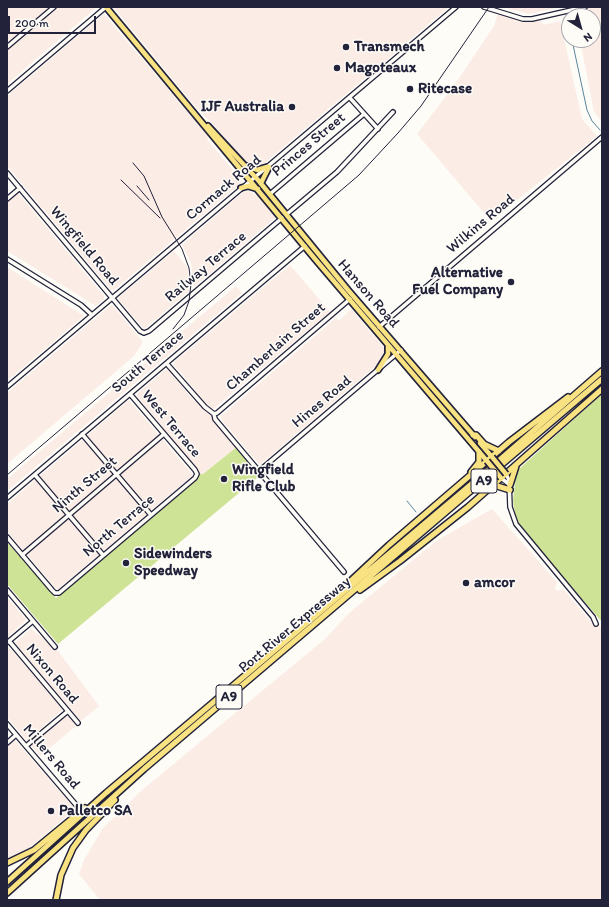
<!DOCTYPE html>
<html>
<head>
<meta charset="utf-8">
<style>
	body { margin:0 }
	#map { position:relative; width:609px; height:907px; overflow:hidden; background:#fdfcf7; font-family:Itim,sans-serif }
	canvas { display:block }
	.frame { position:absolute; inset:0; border:8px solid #22223b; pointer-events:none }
	.north { position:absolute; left:561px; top:8px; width:40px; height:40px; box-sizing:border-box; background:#fdfcf7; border:1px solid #a5a5ac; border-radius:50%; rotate:143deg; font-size:11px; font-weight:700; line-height:16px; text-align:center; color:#22223b }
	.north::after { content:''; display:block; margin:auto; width:14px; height:18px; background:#22223b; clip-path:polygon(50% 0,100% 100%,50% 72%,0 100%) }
	.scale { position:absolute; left:8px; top:16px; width:88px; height:18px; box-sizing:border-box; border:2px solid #22223b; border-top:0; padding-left:5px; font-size:12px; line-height:14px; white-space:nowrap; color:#22223b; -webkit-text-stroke:3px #fdfcf7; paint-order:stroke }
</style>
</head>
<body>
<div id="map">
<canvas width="609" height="907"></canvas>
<div class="frame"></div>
<div class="north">N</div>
<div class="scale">200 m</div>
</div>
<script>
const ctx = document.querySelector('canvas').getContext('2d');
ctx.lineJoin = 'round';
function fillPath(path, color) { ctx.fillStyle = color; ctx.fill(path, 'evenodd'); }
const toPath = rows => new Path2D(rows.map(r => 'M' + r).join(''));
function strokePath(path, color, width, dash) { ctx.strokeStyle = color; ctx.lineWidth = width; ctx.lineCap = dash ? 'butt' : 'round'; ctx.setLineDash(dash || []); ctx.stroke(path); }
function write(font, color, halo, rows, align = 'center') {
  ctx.font = font + ' Itim,sans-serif'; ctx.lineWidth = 3; ctx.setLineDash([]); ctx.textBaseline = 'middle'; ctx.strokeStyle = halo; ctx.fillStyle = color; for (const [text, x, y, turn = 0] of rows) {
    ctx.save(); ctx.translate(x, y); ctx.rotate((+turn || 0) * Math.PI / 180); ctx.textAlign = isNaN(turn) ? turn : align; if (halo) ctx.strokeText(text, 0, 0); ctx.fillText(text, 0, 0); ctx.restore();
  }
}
const built = toPath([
	[9,7,51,7,7,44,7,9],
	[57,7,97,7,7,84,7,49],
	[113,7,449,7,260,167,257,167,246,162,212,123,199,111],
	[502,7,561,7,529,14],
	[573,7,602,7,602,122,594,112,580,40,593,40,593,16,575,16],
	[104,14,208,136,207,139,241,180,241,183,114,290,111,290,7,166,7,96],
	[498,14,528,21,542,21,543,25,560,21,582,119,597,136,491,221,417,134,453,87,494,26],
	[249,191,260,198,276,217,194,287,191,263,182,245,243,192],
	[18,193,104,296,104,299,96,306,7,251,7,202],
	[174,251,188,268,189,291,144,329,119,300,119,297],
	[290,265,330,312,212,410,174,365,174,362],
	[7,267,84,316,7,381],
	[236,286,242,293,7,491,7,479],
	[110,306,113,306,143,342,134,356,7,464,7,393],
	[351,309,385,349,385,353,377,365,261,464,258,463,221,419,221,416,336,318,339,321],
	[165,370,168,370,194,401,197,399,214,414,215,419,238,446,203,474,197,474,160,430,163,427,137,396,138,393],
	[129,400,193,475,57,590,7,531,7,504],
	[492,509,557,582,555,588,557,591,563,589,592,623,602,627,602,900,100,900,79,874,84,860,103,828,142,790,325,639,349,613,436,541],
	[7,597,26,620,7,638],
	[31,629,55,647,99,706,81,721,15,643],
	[9,647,63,709,27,741,7,717,7,649],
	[65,717,69,717,76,726,40,756,31,745],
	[15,740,75,809,29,848,7,859,7,746]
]);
const green = toPath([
	[602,394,602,622,524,532,515,515,513,500,516,475,519,469],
	[238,446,259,471,258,477,58,644,7,584,7,542,56,598,193,483,191,481,197,474,203,474]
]);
const stream = toPath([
	[572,40,587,110,592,121,600,130],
	[407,501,416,512]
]);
const minor = toPath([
	[484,7,523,19,532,19,585,7],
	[7,47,54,7],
	[7,91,106,7],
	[350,98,378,129],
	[7,173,140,331,144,333,149,331,282,218],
	[270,194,364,114],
	[7,199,20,188],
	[287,214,337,172,393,112],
	[7,259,81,305,92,315],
	[379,327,602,137],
	[167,364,205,407,214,414,215,419,344,572],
	[7,387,456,7],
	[214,414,217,413,350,299],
	[82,434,151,515],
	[259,471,401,350],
	[506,474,509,480,510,507,516,524,593,617,596,624],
	[35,475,103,555],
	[501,478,510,485],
	[7,498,305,246],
	[7,537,52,590,55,593,59,593,195,478,197,474,195,470,130,394],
	[22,555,164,434],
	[7,590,55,647],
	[9,641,78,723],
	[8,642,33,621],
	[7,724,77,806],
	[7,743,16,735],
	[26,746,68,711]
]);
const major = toPath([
	[106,7,315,259,487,461],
	[208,126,258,180,348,290,475,437],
	[247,166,257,170,267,167],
	[261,183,269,167],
	[241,188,248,186,258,189],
	[378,370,388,354,388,345],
	[480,443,492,457]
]);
const highway = toPath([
	[473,435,476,435,484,444,499,451],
	[471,472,479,462,479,452],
	[494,485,510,490],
	[510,485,516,466],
	[343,588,389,545,509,442,568,397],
	[360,590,400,561,468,507,602,389],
	[7,863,34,850,85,808],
	[7,882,106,793,488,470,602,371],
	[7,893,144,769,602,379],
	[56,900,61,875,73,848,86,830,115,800]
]);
const rail = toPath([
	[133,163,144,176,162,217,182,249,189,268,191,284,189,301,184,315,173,329],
	[121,180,160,218],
	[137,186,149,200],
	[7,475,359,175,398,133,421,106,489,7]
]);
const majorBridge = toPath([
	[492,457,506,474],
	[487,461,501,478]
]);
const markers = [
	[346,47,4,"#22223b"],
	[337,68,4,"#22223b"],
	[410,89,4,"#22223b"],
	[292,107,4,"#22223b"],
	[511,282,4,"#22223b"],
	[224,479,4,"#22223b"],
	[126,563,4,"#22223b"],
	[466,583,4,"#22223b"],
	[51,811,4,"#22223b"]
];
const shields = [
	[484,481,26],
	[229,697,26]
];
const shieldNames = [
	["A9",484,481],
	["A9",229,697]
];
const poiNames = [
	["Transmech",354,47],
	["Magoteaux",345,68],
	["Ritecase",418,89],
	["IJF Australia",284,107,"right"],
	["Alternative",503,273,"right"],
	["Fuel Company",503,290,"right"],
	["Wingfield",232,470],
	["Rifle Club",232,487],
	["Sidewinders",134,554],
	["Speedway",134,571],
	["amcor",474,583],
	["Palletco SA",59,811]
];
const streetNames = [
	["Princes Street",309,145,-40],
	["Cormack Road",224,188,-40],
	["Wilkins Road",481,224,-40],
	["Wingfield Road",84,246,50],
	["Railway Terrace",206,267,-40],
	["Hanson Road",368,294,49],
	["Chamberlain Street",276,347,-41],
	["South Terrace",148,362,-40],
	["Hines Road",322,402,-40],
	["West Terrace",171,424,50],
	["Ninth Street",85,485,-40],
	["North Terrace",119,526,-40],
	["Port River Expressway",295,625,-40],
	["Nixon Road",52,674,50],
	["Millers Road",51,757,50]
];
fillPath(built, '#fcece6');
fillPath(green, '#cfe397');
strokePath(stream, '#57849c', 1);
strokePath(minor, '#22223b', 6);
strokePath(major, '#22223b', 8);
strokePath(highway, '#22223b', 8);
strokePath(minor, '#fdfcf7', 3.5);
strokePath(major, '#f8e281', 4.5);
strokePath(highway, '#f8e281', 5);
strokePath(rail, '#22223b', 1);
strokePath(majorBridge, '#22223b', 8, []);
strokePath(majorBridge, '#f8e281', 4.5);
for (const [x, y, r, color] of markers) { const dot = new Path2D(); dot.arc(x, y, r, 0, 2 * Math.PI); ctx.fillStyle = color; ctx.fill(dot); strokePath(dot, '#fdfcf7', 1.5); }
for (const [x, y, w] of shields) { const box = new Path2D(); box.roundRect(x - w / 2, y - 12, w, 24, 3); ctx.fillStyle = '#fdfcf7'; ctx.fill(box); strokePath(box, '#22223b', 1); }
write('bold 14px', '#22223b', null, shieldNames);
write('bold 15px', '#22223b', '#fdfcf7', poiNames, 'left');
write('15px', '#22223b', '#fdfcf7', streetNames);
</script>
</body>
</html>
